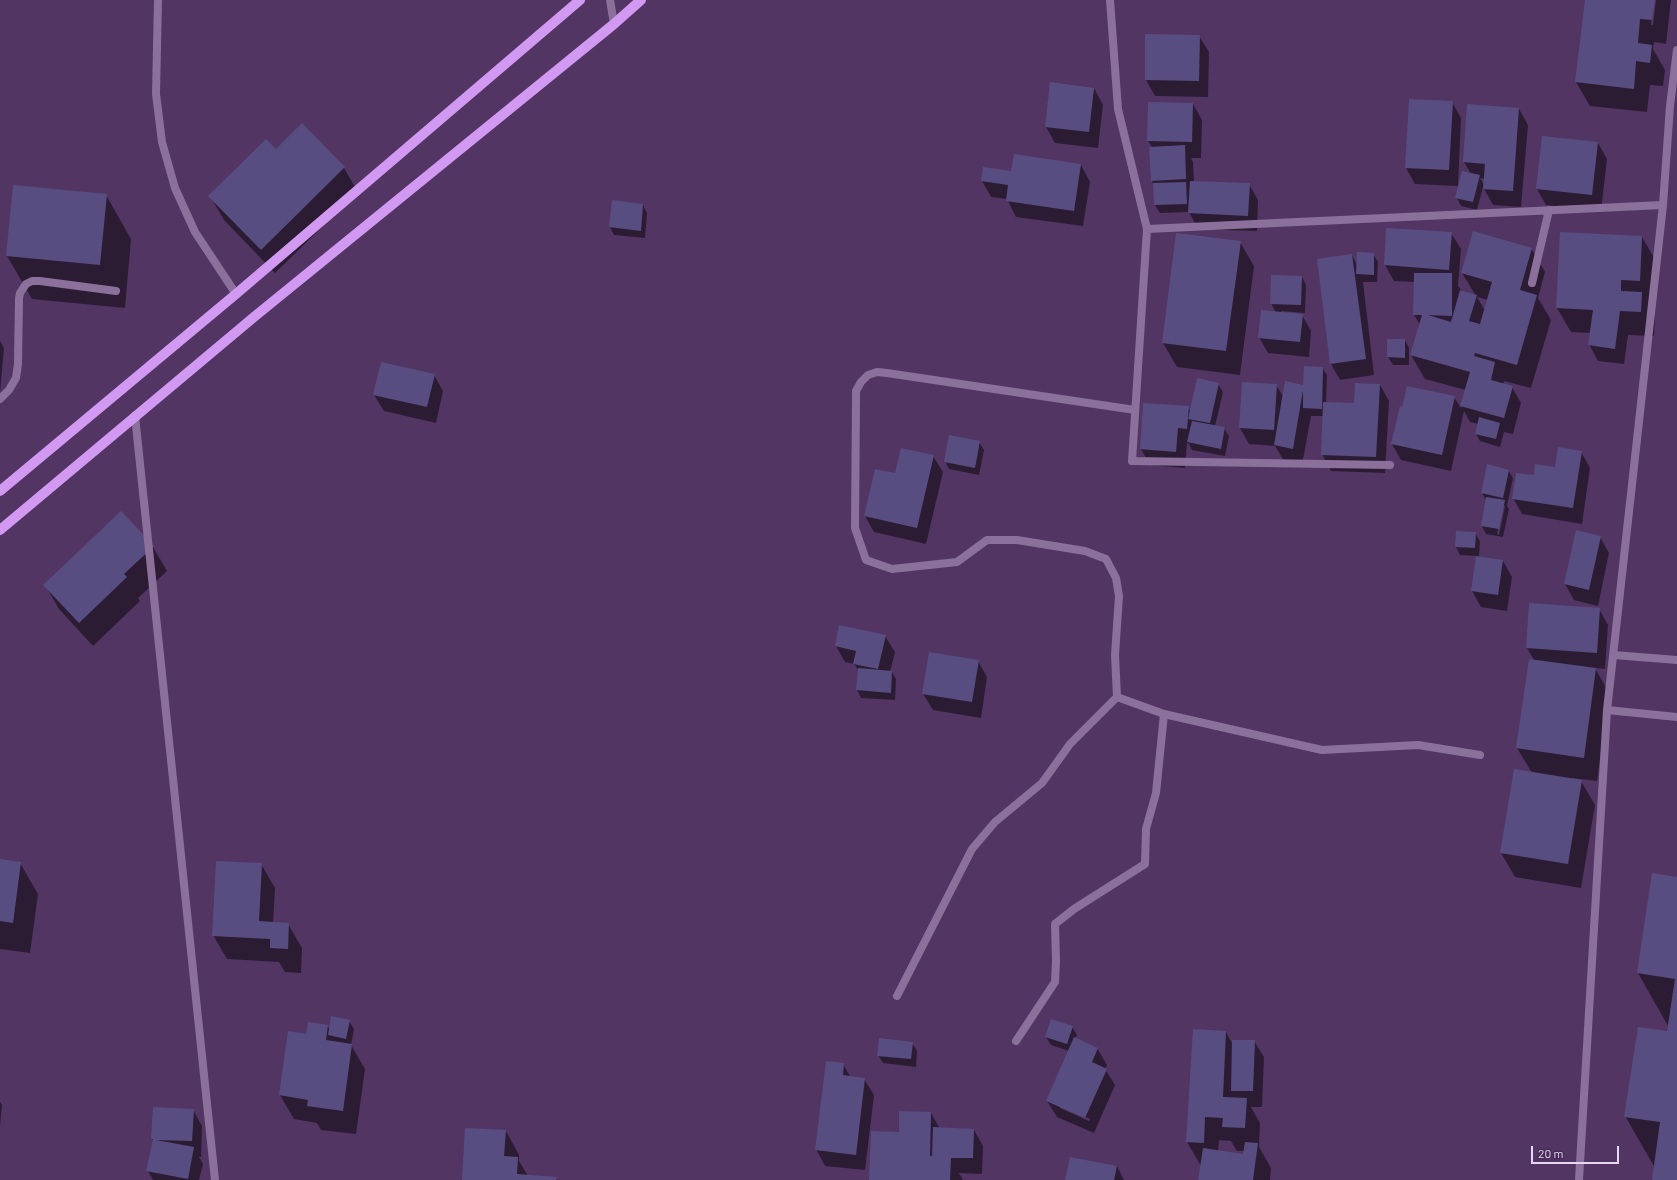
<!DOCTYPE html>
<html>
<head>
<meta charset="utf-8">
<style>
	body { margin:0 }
	#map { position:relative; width:1677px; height:1180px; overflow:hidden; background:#523563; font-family:Barlow,sans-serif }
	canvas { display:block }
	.scale { position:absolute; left:1531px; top:1146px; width:88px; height:18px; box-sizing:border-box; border:2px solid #e8d7f3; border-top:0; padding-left:5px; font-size:12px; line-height:14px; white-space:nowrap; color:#e8d7f3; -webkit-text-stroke:3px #482a58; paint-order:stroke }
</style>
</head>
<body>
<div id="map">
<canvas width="1677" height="1180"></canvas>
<div class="scale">20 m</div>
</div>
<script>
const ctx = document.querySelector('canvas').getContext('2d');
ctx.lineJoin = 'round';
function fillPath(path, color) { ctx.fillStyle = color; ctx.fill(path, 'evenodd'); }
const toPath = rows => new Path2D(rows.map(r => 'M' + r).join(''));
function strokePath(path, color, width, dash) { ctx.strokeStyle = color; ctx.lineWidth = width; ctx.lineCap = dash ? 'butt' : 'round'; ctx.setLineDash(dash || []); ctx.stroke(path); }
const shadow = toPath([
	[1586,0,1654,0,1651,25,1653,25,1656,0,1671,0,1666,44,1654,42,1653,49,1665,70,1663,86,1650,85,1647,112,1590,106,1576,82],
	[1146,35,1199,36,1209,52,1208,97,1155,96,1146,80],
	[1094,88,1103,105,1098,148,1055,143,1046,127],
	[1410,100,1452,102,1461,118,1458,186,1415,184,1406,168],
	[1193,104,1202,120,1201,158,1191,158,1193,162,1194,182,1249,184,1258,200,1257,231,1198,229,1189,212,1160,213,1155,205,1154,186,1152,181,1150,148,1152,147,1148,141],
	[1519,109,1528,125,1521,207,1493,205,1483,187,1477,210,1461,206,1457,198,1471,174,1464,162],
	[1480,178,1485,179,1484,185],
	[302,124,344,168,358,192,275,273,224,220,210,196,276,150],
	[1598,143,1607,159,1601,211,1546,205,1537,189],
	[1081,165,1090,182,1083,226,1016,217,1007,199,991,197,982,181,1012,172],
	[106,195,131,239,125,308,32,299,7,256],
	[643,205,647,213,645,238,614,235,610,227],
	[1451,233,1461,249,1458,286,1461,290,1476,296,1462,273,1531,248,1545,272,1538,298,1551,320,1531,388,1504,381,1503,385,1512,387,1521,403,1513,434,1504,432,1500,447,1480,441,1476,434,1478,424,1470,422,1464,411,1451,471,1401,460,1392,444,1454,397,1461,408,1466,390,1425,379,1411,355,1420,325,1414,315,1415,282,1394,281,1385,265],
	[1477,297,1488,300,1485,311],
	[1642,237,1656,261,1648,305,1655,317,1654,336,1628,335,1624,364,1598,361,1589,344,1590,333,1571,332,1557,308],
	[1240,242,1254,266,1240,375,1177,367,1163,343],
	[1373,254,1378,262,1377,282,1363,282,1374,375,1340,380,1331,364,1352,255,1357,265],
	[1302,277,1306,285,1305,313,1281,311,1281,313,1302,315,1311,331,1309,357,1268,353,1259,337,1276,313,1271,303],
	[1405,340,1409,348,1409,365,1393,365,1388,357],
	[0,341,4,348,0,393],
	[1322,368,1327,375,1326,403,1355,404,1380,385,1389,401,1385,473,1331,471,1322,454,1323,416,1311,416,1302,465,1284,461,1275,446,1249,444,1240,428,1243,383,1276,385,1283,396,1304,386],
	[434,375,443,391,436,423,384,411,374,395],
	[1218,384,1223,392,1215,426,1224,428,1229,436,1225,456,1192,450,1189,444,1187,443,1185,468,1150,465,1141,449,1188,407,1191,412],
	[979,442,984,450,979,475,949,469,945,461],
	[1581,452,1590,468,1582,524,1522,514,1513,498,1535,477,1556,469],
	[933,456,943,472,926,544,874,532,865,516,896,474],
	[1508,470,1513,478,1507,506,1509,509,1503,537,1486,534,1482,526,1486,500,1482,493],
	[1502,506,1505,506,1499,535,1497,534],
	[1577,532,1600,537,1609,553,1598,606,1574,600,1565,584],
	[1475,533,1480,541,1479,557,1503,561,1512,577,1507,611,1481,607,1472,591,1477,556,1460,555,1456,547],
	[153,547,167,571,138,598,140,601,93,646,59,609,45,585],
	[1530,604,1599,609,1608,625,1605,669,1595,668,1609,693,1597,781,1572,778,1572,779,1581,781,1595,805,1581,888,1515,877,1501,853,1532,773,1517,748,1534,660,1527,648],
	[885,636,895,652,890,672,892,672,896,679,895,700,861,698,857,690,859,671,854,664,845,662,836,646],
	[930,653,978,661,987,677,981,718,933,710,923,694],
	[0,860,20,863,38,894,30,953,0,949],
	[261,864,275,888,273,923,288,924,302,948,301,973,285,972,279,962,227,959,213,935],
	[1677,878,1677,1180,1653,1180,1655,1168,1625,1116,1667,1032,1668,1026,1638,973],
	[1052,1020,1072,1027,1077,1035,1075,1039,1097,1048,1107,1065,1105,1069,1115,1085,1094,1133,1057,1117,1047,1101,1069,1051,1051,1045,1046,1037],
	[1060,1106,1090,1119,1089,1121,1060,1108],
	[349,1021,354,1029,351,1045,365,1069,356,1134,321,1130,317,1123,294,1119,280,1095,289,1032,307,1035,327,1026,330,1030],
	[1194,1030,1226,1032,1233,1045,1254,1041,1264,1057,1262,1107,1251,1107,1260,1123,1259,1147,1271,1168,1270,1180,1199,1180,1201,1166,1187,1142],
	[1219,1140,1231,1141,1237,1151,1245,1151,1244,1155,1218,1152],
	[912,1043,917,1051,916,1067,883,1063,878,1055],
	[843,1064,851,1078,864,1079,874,1095,865,1170,825,1166,816,1149],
	[0,1102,2,1105,0,1126],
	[154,1108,193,1110,202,1126,201,1157,199,1157,203,1164,199,1180,153,1180,148,1171,154,1141,152,1139],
	[931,1113,940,1129,974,1130,983,1146,982,1174,959,1173,963,1180,870,1180],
	[506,1131,519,1155,519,1161,528,1176,556,1178,557,1180,463,1180],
	[1117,1166,1124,1180,1066,1180]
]);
const building = toPath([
	[1585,0,1655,0,1652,20,1640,19,1638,43,1652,45,1650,63,1636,61,1634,89,1575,82],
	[1145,34,1200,35,1199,81,1145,80],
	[1050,82,1094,88,1089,132,1045,127],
	[1409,99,1453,101,1449,170,1405,168],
	[1148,102,1193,103,1192,142,1147,141],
	[1467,104,1519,108,1513,191,1483,189,1485,164,1463,162],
	[302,123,345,167,261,250,208,196,266,139,276,149],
	[1542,136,1598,142,1592,195,1536,189],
	[1185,145,1186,179,1151,181,1149,147],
	[1014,154,1081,164,1074,211,1006,201,1008,185,981,181,983,167,1011,171],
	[1462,171,1480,175,1473,202,1455,198],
	[1190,181,1250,183,1248,216,1188,213],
	[1186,182,1187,204,1154,205,1153,183],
	[13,185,107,194,100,265,6,256],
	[612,200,643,204,641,231,609,227],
	[1386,228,1452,232,1449,270,1384,265],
	[1473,231,1532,248,1520,290,1537,295,1517,365,1475,353,1474,356,1495,362,1491,380,1513,386,1504,418,1460,406,1470,372,1410,355,1422,315,1413,315,1414,273,1452,273,1452,316,1428,315,1451,322,1460,290,1477,295,1469,321,1480,324,1492,282,1461,273],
	[1560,232,1642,236,1640,281,1621,280,1621,291,1642,292,1641,312,1620,311,1615,349,1588,345,1593,310,1556,308],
	[1176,233,1241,241,1226,351,1162,343],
	[1357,252,1374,253,1374,275,1356,274],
	[1352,254,1366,359,1330,364,1317,259],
	[1271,275,1302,276,1301,305,1270,304],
	[1261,310,1303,314,1300,342,1258,338],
	[1387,339,1405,339,1405,358,1387,357],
	[381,362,435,374,427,407,373,395],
	[1304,366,1323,367,1322,409,1303,408,1303,390,1293,449,1274,445,1285,381,1303,385],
	[1197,378,1219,383,1210,423,1188,419],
	[1242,382,1277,384,1274,430,1239,428],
	[1355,383,1380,384,1376,457,1321,455,1323,402,1354,403],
	[1407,386,1455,396,1442,455,1391,444,1400,406,1402,407],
	[1143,403,1189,406,1187,429,1178,428,1176,452,1140,449],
	[1479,417,1500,423,1496,439,1475,434],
	[1192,421,1225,427,1221,449,1187,442],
	[949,435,980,441,975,468,944,462],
	[1558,447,1582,451,1573,508,1512,499,1516,473,1534,475,1535,464,1555,467],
	[901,448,934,455,917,528,864,516,875,469,895,473],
	[1487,464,1509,470,1503,498,1481,493],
	[1486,497,1505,500,1499,529,1481,526],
	[121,511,154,546,124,574,127,577,79,623,43,585],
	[1576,530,1601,536,1589,590,1564,584],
	[1456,531,1476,532,1475,548,1455,547],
	[1476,556,1503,560,1498,595,1471,591],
	[1529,603,1600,608,1597,653,1526,648],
	[839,625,886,635,878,669,853,664,856,651,835,646],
	[929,652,979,660,972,702,922,694],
	[1529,659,1596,668,1584,758,1516,748],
	[858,668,892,671,891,693,856,690],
	[1514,769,1582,780,1568,864,1500,853],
	[0,859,21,862,13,923,0,921],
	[216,861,262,863,259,921,289,923,288,949,270,948,270,939,212,936],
	[1652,873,1677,877,1677,1180,1652,1180,1660,1122,1624,1117,1638,1027,1667,1031,1675,979,1637,973],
	[331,1016,350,1020,346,1039,328,1035],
	[1051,1019,1073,1026,1067,1044,1045,1037],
	[308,1022,328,1025,326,1040,352,1044,343,1111,307,1106,308,1100,279,1095,288,1031,306,1034],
	[1193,1029,1226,1031,1223,1097,1247,1098,1245,1128,1222,1127,1223,1118,1205,1117,1204,1143,1186,1142],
	[1074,1037,1098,1048,1092,1062,1107,1069,1085,1118,1046,1101],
	[879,1038,913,1042,911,1059,877,1056],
	[1232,1040,1255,1040,1253,1091,1231,1091],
	[826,1061,844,1063,843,1075,865,1078,856,1155,815,1150],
	[153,1107,194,1109,192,1141,156,1140,194,1147,188,1179,146,1171,153,1139,151,1139],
	[899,1111,931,1112,930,1156,932,1156,933,1127,974,1129,973,1158,951,1158,950,1180,869,1180,871,1131,899,1132],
	[465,1128,506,1130,504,1156,518,1157,517,1174,557,1177,556,1180,462,1180],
	[1245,1142,1258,1143,1253,1180,1198,1180,1203,1148,1243,1154],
	[1070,1157,1117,1166,1114,1180,1065,1180]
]);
const minor = toPath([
	[158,0,156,94,162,142,175,188,195,232,236,294],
	[610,0,614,24],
	[1110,0,1118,109,1147,229,1132,461,1390,465],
	[1147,229,1663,205],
	[1532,283,1549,210],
	[0,399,9,390,16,378,18,364,19,298,20,293,26,284,32,281,40,281,116,291],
	[1135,410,887,373,877,372,868,375,861,382,856,391,856,401,855,528,866,560,892,569,957,562,987,540,1017,540,1085,551,1106,559,1116,578,1119,596,1115,655,1117,697,1164,714,1322,750,1418,745,1480,755],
	[135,416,215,1180],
	[1614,655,1677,660],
	[1607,710,1677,717],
	[897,996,972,849,995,822,1042,783,1070,744,1117,697],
	[1016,1041,1055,982,1056,961,1055,924,1074,909,1145,864,1146,829,1156,793,1164,714],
	[1579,1180,1607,710,1663,205,1670,106,1677,50]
]);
const primary = toPath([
	[0,491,236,294,580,0],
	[0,530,254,317,614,24,641,0]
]);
fillPath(shadow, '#0007');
fillPath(building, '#584d81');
strokePath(minor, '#8b709b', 8);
strokePath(primary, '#d199f1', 10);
</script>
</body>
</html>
